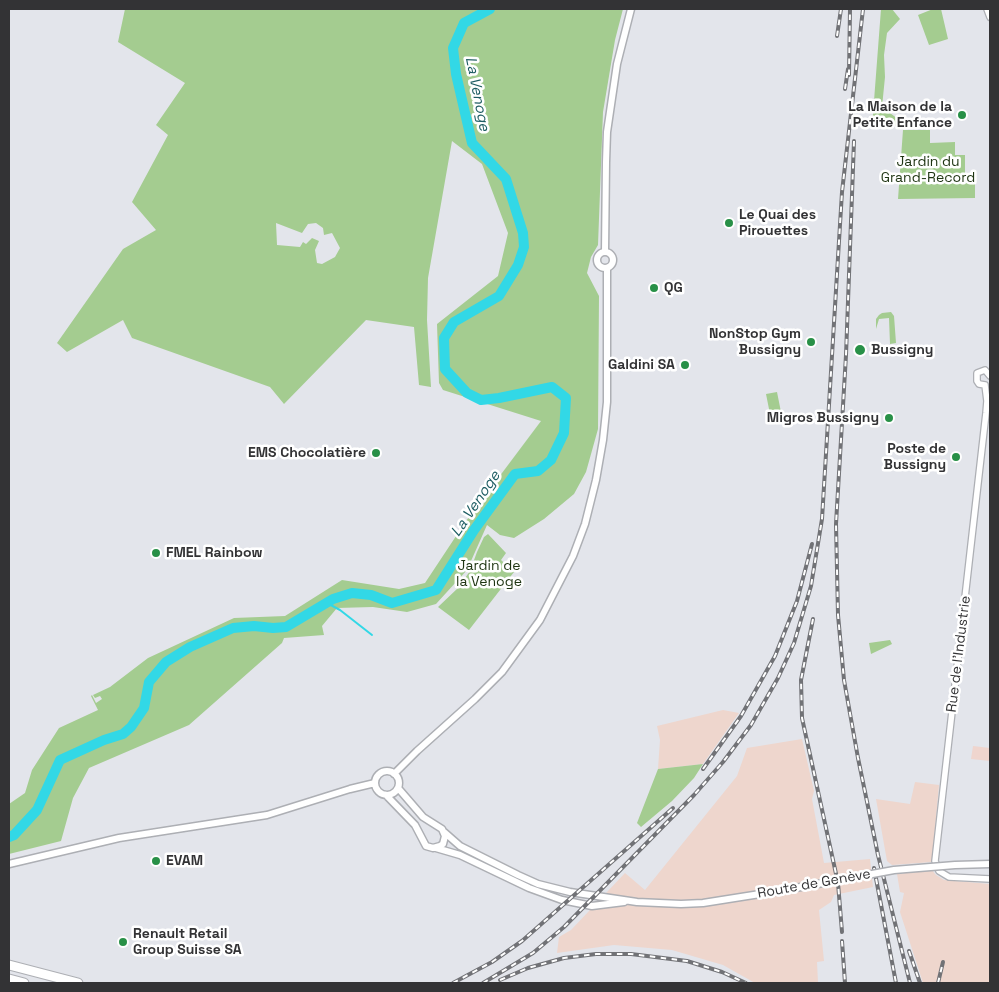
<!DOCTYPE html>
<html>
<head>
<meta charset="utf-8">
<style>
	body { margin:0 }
	#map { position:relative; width:999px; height:992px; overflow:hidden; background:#e3e5eb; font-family:"Space Grotesk",sans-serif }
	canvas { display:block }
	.frame { position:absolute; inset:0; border:10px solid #333335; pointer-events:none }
</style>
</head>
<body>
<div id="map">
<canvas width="999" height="992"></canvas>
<div class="frame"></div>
</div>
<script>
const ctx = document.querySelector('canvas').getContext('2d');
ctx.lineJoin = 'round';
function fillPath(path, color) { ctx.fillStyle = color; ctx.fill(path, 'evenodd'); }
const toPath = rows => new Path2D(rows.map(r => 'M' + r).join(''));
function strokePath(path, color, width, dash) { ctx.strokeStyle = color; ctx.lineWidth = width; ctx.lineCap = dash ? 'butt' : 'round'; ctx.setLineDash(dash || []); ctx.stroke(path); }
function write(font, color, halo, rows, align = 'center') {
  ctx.font = font + ' "Space Grotesk",sans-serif'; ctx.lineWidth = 5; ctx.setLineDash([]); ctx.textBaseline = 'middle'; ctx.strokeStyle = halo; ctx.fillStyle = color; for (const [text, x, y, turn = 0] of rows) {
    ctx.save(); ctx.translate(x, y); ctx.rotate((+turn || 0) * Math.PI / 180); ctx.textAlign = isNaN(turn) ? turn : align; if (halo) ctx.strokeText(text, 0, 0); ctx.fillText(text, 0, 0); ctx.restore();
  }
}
const industrial = toPath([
	[723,710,739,713,703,764,658,769,660,740,657,726],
	[802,739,814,791,812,799,824,863,870,859,873,887,834,895,831,902,819,910,824,961,817,962,818,983,755,983,723,965,672,950,614,945,557,953,559,937,571,930,625,873,645,890,737,776,747,748],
	[915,782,939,785,932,862,892,865,887,861,876,799,910,804],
	[932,870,936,875,944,880,990,884,990,983,923,983,900,912,904,893,900,892,897,874]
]);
const education = toPath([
	[973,746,990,748,990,761,971,759]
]);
const green = toPath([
	[125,9,623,9,615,40,603,112,598,245,591,257,587,273,599,296,598,429,586,472,574,494,544,519,514,538,500,535,487,525,467,570,436,604,407,612,373,607,337,608,322,626,324,635,284,638,282,643,189,725,89,768,73,798,61,841,9,854,9,804,25,793,32,770,59,728,98,710,91,696,92,695,96,703,102,699,100,696,95,698,93,695,110,687,148,658,234,618,285,616,342,580,399,589,425,583,466,521,541,421,443,390,439,383,437,324,498,276,508,233,482,164,452,141,428,278,427,320,431,387,419,385,414,327,366,320,284,404,270,387,132,338,123,320,67,352,57,343,123,249,156,230,132,202,168,135,156,125,185,83,118,42],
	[276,223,302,233,308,224,316,223,323,228,324,235,332,233,340,248,335,257,322,264,317,263,315,250,319,241,312,238,306,244,303,242,300,247,277,245],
	[881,9,892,9,900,19,887,33,884,55,885,77,882,107,906,125,872,127],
	[933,9,941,9,948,39,929,45,918,15],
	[903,130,930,130,930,143,955,142,955,155,965,155,965,176,975,176,975,198,898,199],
	[891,312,894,316,896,343,890,344,889,318,879,319,876,329,876,319,879,315,882,313],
	[777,392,781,412,770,414,766,394],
	[488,534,506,553,501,560,514,572,469,630,438,607,458,588,470,571,477,552,484,537],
	[890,640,892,644,871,654,869,643],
	[703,764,694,778,672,801,641,827,637,823,658,769]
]);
const stream = toPath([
	[327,603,340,610,372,635]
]);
const river = toPath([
	[9,837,14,835,37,810,60,760,104,740,123,734,131,727,144,708,149,682,166,662,190,647,233,628,254,626,273,628,286,627,333,599,352,593,371,595,392,603,436,590,474,530,515,474,538,471,551,460,564,433,566,398,552,387,499,398,481,400,467,393,445,369,444,338,454,322,499,296,518,265,524,247,523,233,506,179,472,143,456,74,453,48,464,23,490,9]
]);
const tertiary = toPath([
	[987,9,990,17],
	[985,385,987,401,986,413,935,861,939,871,949,877,990,879],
	[985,385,979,384,977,381,977,373,985,370,990,376]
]);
const secondary = toPath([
	[605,252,606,162,607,132,617,64,631,9],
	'597 260a8 8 0 1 1 16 0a8 8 0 1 1-16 0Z',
	'375 783a12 12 0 1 1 24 0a12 12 0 1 1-24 0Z',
	[394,774,417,751,475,699,502,672,540,620,573,556,585,524,596,480,603,440,607,402,607,268],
	[386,795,415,825,426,846,433,848,440,846,443,844,445,836,442,829,423,817,398,788],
	[444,832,460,846,518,875,538,884,570,892,637,902,681,904,703,903,779,891],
	[436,848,460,855,529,888,562,900,592,906,624,902],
	[9,864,119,838,267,815,350,789,375,783]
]);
const motorway = toPath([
	[9,965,78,983],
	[9,979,24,983]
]);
const rail = toPath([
	[837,36,841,9],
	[849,75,850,9],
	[845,89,848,69],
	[854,141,846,355,836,524,838,615,844,680,858,758,878,855,910,983],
	[813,619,801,680,802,718,838,883,842,932],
	[703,769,741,716,775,656,797,601,812,544],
	[874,868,896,983],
	[842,941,845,983],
	[909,951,920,983],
	[500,980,528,968,564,958,596,954,631,954,687,961,722,972,746,983],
	[453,983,492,962,522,941,673,808],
	[483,983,533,953,564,927,694,795,723,762,751,725,778,678,794,643,811,586,822,519,842,192,863,9],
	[938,983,943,962]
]);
const secondaryBridge = toPath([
	[779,891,894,870,955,865,990,864]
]);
const markers = [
	[962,115,5,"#289047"],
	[729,223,5,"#289047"],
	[654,288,5,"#289047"],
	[811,342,5,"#289047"],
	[860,350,6,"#289047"],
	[685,365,5,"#289047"],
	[889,418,5,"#289047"],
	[376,453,5,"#289047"],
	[956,457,5,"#289047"],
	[156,553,5,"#289047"],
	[156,861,5,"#289047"],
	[123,942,5,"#289047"]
];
const poiNames = [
	["La Maison de la",952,107],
	["Petite Enfance",952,123],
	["Le Quai des",739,215,"left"],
	["Pirouettes",739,231,"left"],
	["QG",664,288,"left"],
	["NonStop Gym",801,334],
	["Bussigny",801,350],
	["Bussigny",871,350,"left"],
	["Galdini SA",675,365],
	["Migros Bussigny",879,418],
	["Poste de",946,449],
	["Bussigny",946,465],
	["EMS Chocolatière",366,453],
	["FMEL Rainbow",166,553,"left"],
	["EVAM",166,861,"left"],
	["Renault Retail",133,934,"left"],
	["Group Suisse SA",133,950,"left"]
];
const parkNames = [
	["Jardin du",928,162],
	["Grand-Record",928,178],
	["Jardin de",489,566],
	["la Venoge",489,582]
];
const streetNames = [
	["Rue de l'Industrie",959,654,-83],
	["Route de Genève",814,884,-10]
];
const waterNames = [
	["La Venoge",477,94,79],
	["La Venoge",476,504,-56]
];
fillPath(industrial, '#eed6cd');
fillPath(education, '#efd5ce');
fillPath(green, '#a4cc90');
strokePath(stream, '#32d8e6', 2);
strokePath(river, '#32d8e6', 10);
strokePath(tertiary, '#adafb4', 8);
strokePath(secondary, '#adafb4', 9);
strokePath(motorway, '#adafb4', 11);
strokePath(tertiary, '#fff', 5.5);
strokePath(secondary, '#fff', 6);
strokePath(motorway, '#fff', 9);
strokePath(rail, '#717276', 4);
strokePath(rail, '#fff', 2, [5.5]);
strokePath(secondaryBridge, '#adafb4', 9, []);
strokePath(secondaryBridge, '#fff', 6);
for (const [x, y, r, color] of markers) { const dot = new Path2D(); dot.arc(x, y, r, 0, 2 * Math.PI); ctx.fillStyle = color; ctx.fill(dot); strokePath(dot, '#fff', 2); }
write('bold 14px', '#333335', '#fff', poiNames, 'right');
write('14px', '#1e3412', '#fff', parkNames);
write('14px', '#333335', '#fff', streetNames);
write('italic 15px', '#1e5d63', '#fff', waterNames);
</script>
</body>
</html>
